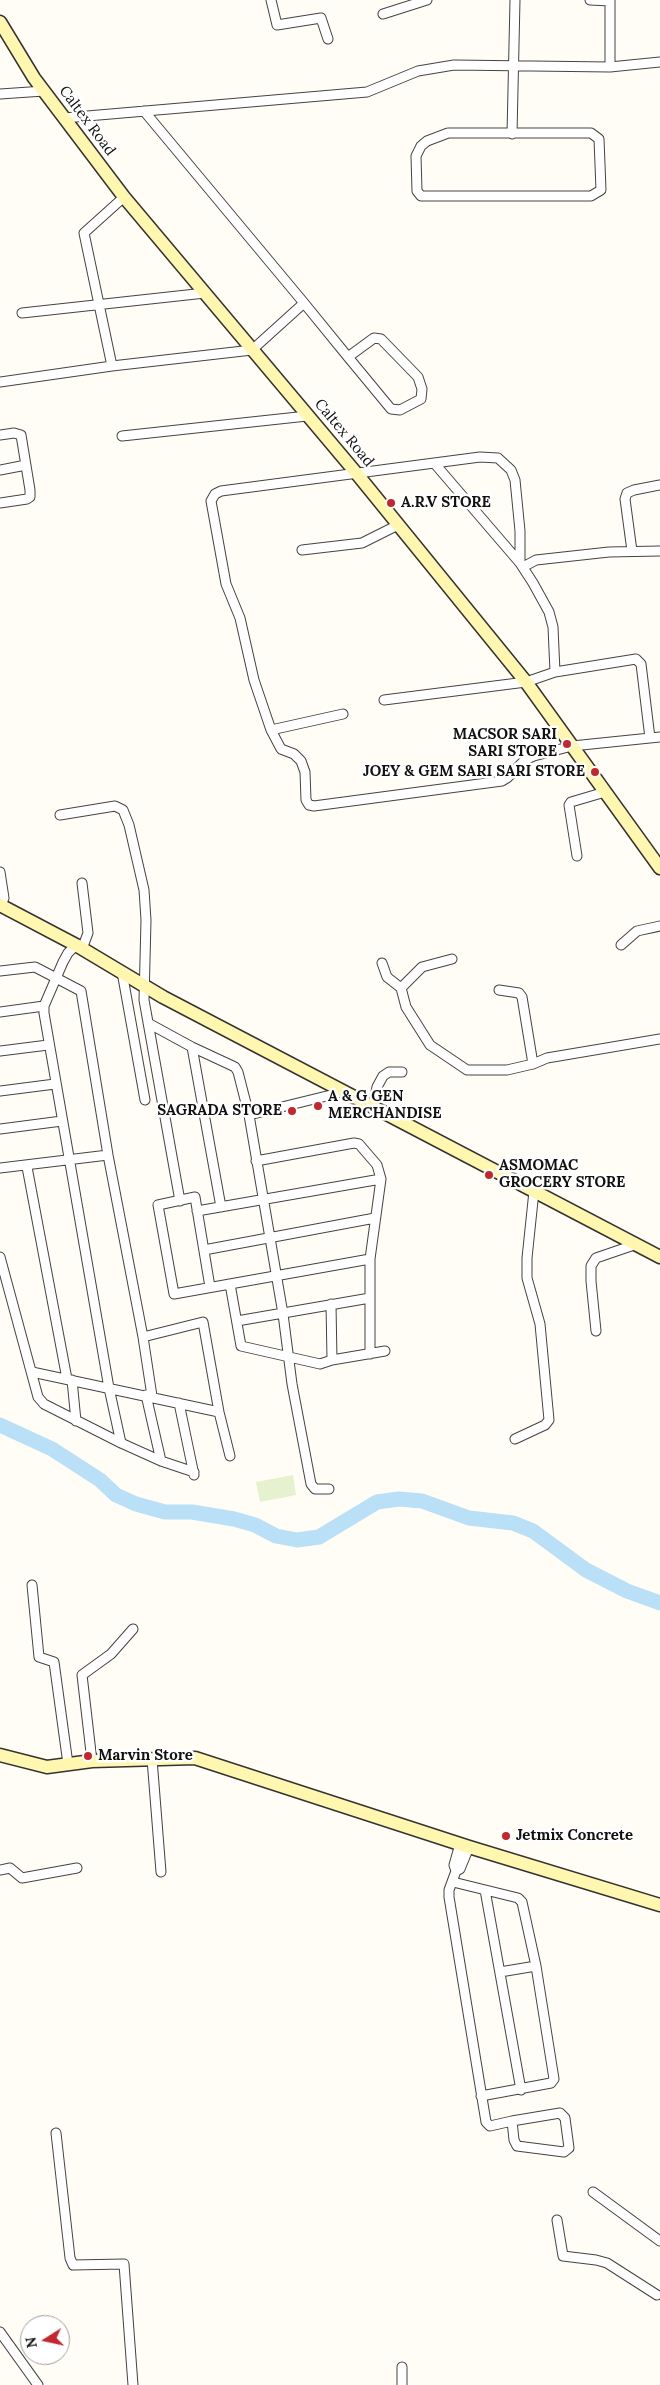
<!DOCTYPE html>
<html>
<head>
<meta charset="utf-8">
<style>
	body { margin:0 }
	#map { position:relative; width:660px; height:2385px; overflow:hidden; background:#fffdf5; font-family:Lora,serif }
	canvas { display:block }
	.north { position:absolute; left:20px; top:2315px; width:50px; height:50px; box-sizing:border-box; background:#fff; border:1px solid #a0a0a0; border-radius:50%; rotate:260deg; font-size:14px; font-weight:700; line-height:20px; text-align:center; color:#111 }
	.north::after { content:''; display:block; margin:auto; width:18px; height:22px; background:#c4262e; clip-path:polygon(50% 0,100% 100%,50% 72%,0 100%) }
</style>
</head>
<body>
<div id="map">
<canvas width="660" height="2385"></canvas>
<div class="north">N</div>
</div>
<script>
const ctx = document.querySelector('canvas').getContext('2d');
ctx.lineJoin = 'round';
function fillPath(path, color) { ctx.fillStyle = color; ctx.fill(path, 'evenodd'); }
const toPath = rows => new Path2D(rows.map(r => 'M' + r).join(''));
function strokePath(path, color, width, dash) { ctx.strokeStyle = color; ctx.lineWidth = width; ctx.lineCap = dash ? 'butt' : 'round'; ctx.setLineDash(dash || []); ctx.stroke(path); }
function write(font, color, halo, rows, align = 'center') {
  ctx.font = font + ' Lora,serif'; ctx.lineWidth = 5; ctx.setLineDash([]); ctx.textBaseline = 'middle'; ctx.strokeStyle = halo; ctx.fillStyle = color; for (const [text, x, y, turn = 0] of rows) {
    ctx.save(); ctx.translate(x, y); ctx.rotate((+turn || 0) * Math.PI / 180); ctx.textAlign = isNaN(turn) ? turn : align; if (halo) ctx.strokeText(text, 0, 0); ctx.fillText(text, 0, 0); ctx.restore();
  }
}
const pitch = toPath([
	[293,1475,296,1495,260,1502,256,1482]
]);
const river = toPath([
	[0,1425,52,1449,100,1480,116,1495,136,1504,165,1512,192,1512,234,1519,255,1525,276,1536,297,1540,319,1537,377,1502,399,1499,422,1501,469,1518,513,1523,533,1531,586,1570,627,1591,660,1603]
]);
const street = toPath([
	[271,0,277,25,321,18,328,39],
	[590,0,610,1],
	[610,0,610,67],
	[383,14,427,0],
	[0,94,44,91],
	[144,111,304,303,348,357,391,409,400,410,421,399,422,389,418,377,381,339,374,338,348,357],
	[64,118,367,92,418,71,454,65,610,67,660,62],
	[448,133,591,133,599,139,601,190,591,196,421,196,417,191,416,156,421,146,427,141,448,133],
	[512,134,515,0],
	[22,313,205,293],
	[112,366,84,233,124,197],
	[0,382,112,366,252,350,304,303],
	[0,435,14,433,21,435,30,490,30,497,27,499,0,503],
	[122,436,307,416],
	[435,464,520,563,533,583,549,612,553,627,555,672],
	[0,470,26,465],
	[302,550,362,543,398,525],
	[632,551,625,499,627,493,634,490,660,485],
	[523,567,536,560,609,552,660,551],
	[384,700,526,682,555,672,636,659,641,664,650,738],
	[343,714,271,730,254,680,240,618,226,584,211,501,215,494,221,491,480,457,498,458,511,470,515,480,520,531,520,563],
	[271,730,281,749,294,754,301,761,305,772,306,800,309,805,314,806,502,781,507,778,525,760,534,756,572,746,660,737],
	[60,815,115,806,123,810,129,825,144,890,146,920,144,1000,180,1201],
	[577,856,569,805,571,802,605,792],
	[0,872,4,898,1,905],
	[76,945,68,953,63,962,44,1006,44,1013,109,1388,121,1443],
	[621,945,637,931,660,926],
	[82,949,88,933,82,883],
	[382,963,387,977,401,988,406,1007,430,1045,467,1070,507,1070,533,1064,547,1058,660,1039],
	[0,971,35,967,81,991,108,1155,143,1337,152,1396],
	[122,972,145,1100],
	[401,988,422,967,452,959],
	[499,990,519,993,522,997,533,1064],
	[0,1012,44,1006],
	[148,1023,192,1047,235,1067,238,1072,249,1115,283,1314,292,1384,311,1484,315,1489,329,1489],
	[192,1047,221,1207],
	[0,1051,48,1045],
	[0,1091,55,1084],
	[373,1107,377,1087,383,1076,389,1072,402,1072],
	[249,1115,343,1092],
	[0,1129,62,1121],
	[256,1161,354,1143,359,1144,377,1165,381,1179,370,1259,370,1354],
	[27,1167,67,1379],
	[0,1168,108,1155],
	[197,1211,381,1179],
	[204,1250,375,1218],
	[0,1257,38,1397,44,1404,121,1443,161,1461,194,1472],
	[230,1284,241,1346,320,1364,332,1360,385,1351],
	[210,1287,195,1197,158,1205,174,1294,370,1259],
	[331,1304,332,1360],
	[237,1321,370,1298],
	[596,1331,591,1281,591,1266,596,1258,634,1245],
	[143,1337,203,1322,219,1412,230,1456],
	[32,1372,219,1412],
	[72,1380,76,1421],
	[146,1395,161,1461],
	[179,1403,194,1475],
	[515,1439,545,1425,549,1420,540,1324,527,1278,527,1258,534,1191],
	[32,1585,39,1657,54,1662,68,1764],
	[152,1759,161,1872],
	[92,1761,82,1675,111,1654,133,1629],
	[460,1844,454,1865,456,1871,449,1890,449,1897,486,2122,490,2126,512,2121,560,2113,565,2118,569,2148,564,2152,517,2146,514,2140,512,2121],
	[0,1870,10,1868,22,1878,77,1868],
	[456,1871,460,1869,469,1847],
	[453,1882,518,1898,522,1902,536,1966,554,2079,551,2083,481,2096],
	[485,1890,521,2090],
	[500,1972,536,1966],
	[56,2133,70,2258,73,2265,124,2264,133,2385],
	[593,2192,660,2241],
	[557,2220,563,2256,596,2260,607,2263,657,2295],
	[0,2332,38,2385],
	[402,2367,402,2385]
]);
const secondary = toPath([
	[0,22,34,78,124,197,357,474,526,682,660,868],
	[0,905,76,945,163,997,660,1257],
	[0,1755,47,1767,92,1761,195,1758,469,1847,660,1905]
]);
const markers = [
	[391,503,5,"#c4262e"],
	[567,744,5,"#c4262e"],
	[595,772,5,"#c4262e"],
	[318,1106,5,"#c4262e"],
	[292,1111,5,"#c4262e"],
	[489,1175,5,"#c4262e"],
	[88,1756,5,"#c4262e"],
	[506,1836,5,"#c4262e"]
];
const streetNames = [
	["Caltex Road",87,121,53],
	["Caltex Road",344,433,50]
];
const poiNames = [
	["A.R.V STORE",401,503],
	["MACSOR SARI",557,735,"right"],
	["SARI STORE",557,752,"right"],
	["JOEY & GEM SARI SARI STORE",585,772,"right"],
	["A & G GEN",328,1097],
	["MERCHANDISE",328,1114],
	["SAGRADA STORE",282,1111,"right"],
	["ASMOMAC",499,1166],
	["GROCERY STORE",499,1183],
	["Marvin Store",98,1756],
	["Jetmix Concrete",516,1836]
];
fillPath(pitch, '#e6f2cf');
strokePath(river, '#b9e0f7', 15);
strokePath(street, '#444', 11);
strokePath(secondary, '#333', 15);
strokePath(street, '#fff', 9);
strokePath(secondary, '#fff6b0', 12);
for (const [x, y, r, color] of markers) { const dot = new Path2D(); dot.arc(x, y, r, 0, 2 * Math.PI); ctx.fillStyle = color; ctx.fill(dot); strokePath(dot, '#fff', 2); }
write('15px', '#111', '#fff', streetNames);
write('bold 15px', '#111', '#fff', poiNames, 'left');
</script>
</body>
</html>
